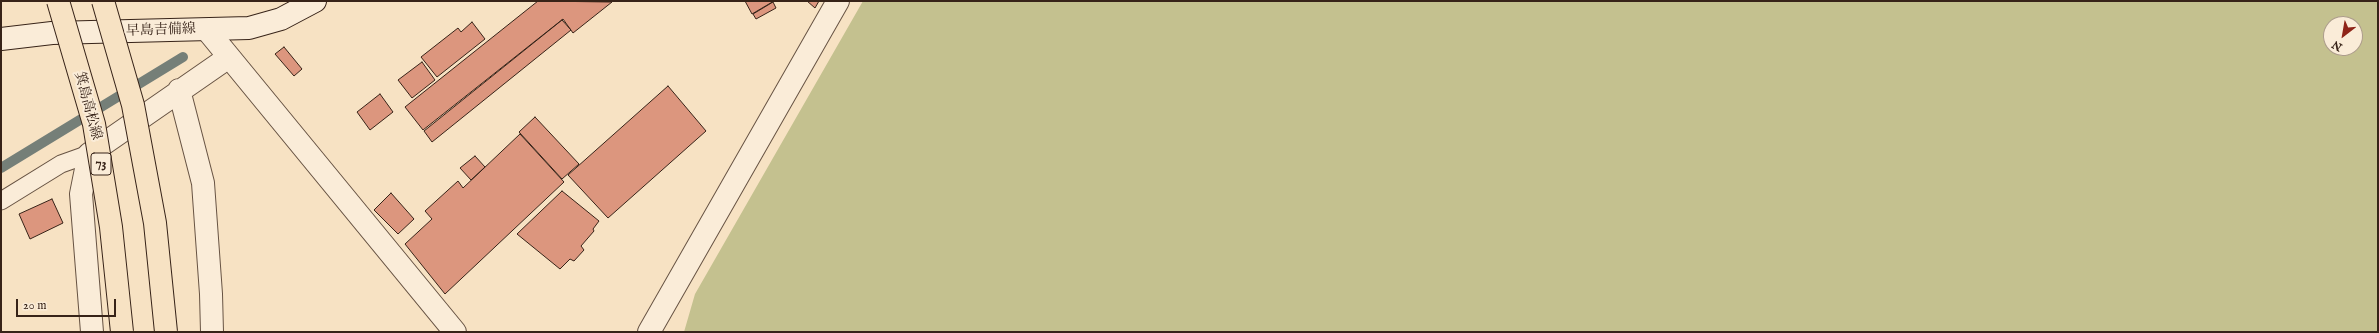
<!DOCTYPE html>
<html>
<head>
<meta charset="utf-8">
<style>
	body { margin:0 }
	#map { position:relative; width:2379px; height:333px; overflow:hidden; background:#f7e2c3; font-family:"IM FELL English",serif }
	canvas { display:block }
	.frame { position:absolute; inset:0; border:2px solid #372318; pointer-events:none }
	.north { position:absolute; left:2323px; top:16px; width:40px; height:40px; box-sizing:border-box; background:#faecd8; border:1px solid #ac9c8b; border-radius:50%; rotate:211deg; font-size:11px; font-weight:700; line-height:16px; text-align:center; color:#372318 }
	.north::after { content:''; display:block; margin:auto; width:14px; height:18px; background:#8f2418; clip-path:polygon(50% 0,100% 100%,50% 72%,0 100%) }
	.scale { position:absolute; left:16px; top:299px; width:100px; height:18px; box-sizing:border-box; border:2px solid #372318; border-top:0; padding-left:5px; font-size:12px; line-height:14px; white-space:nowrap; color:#372318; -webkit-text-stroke:3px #faecd8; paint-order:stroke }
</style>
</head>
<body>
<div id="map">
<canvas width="2379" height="333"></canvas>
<div class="frame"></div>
<div class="north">N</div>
<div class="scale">20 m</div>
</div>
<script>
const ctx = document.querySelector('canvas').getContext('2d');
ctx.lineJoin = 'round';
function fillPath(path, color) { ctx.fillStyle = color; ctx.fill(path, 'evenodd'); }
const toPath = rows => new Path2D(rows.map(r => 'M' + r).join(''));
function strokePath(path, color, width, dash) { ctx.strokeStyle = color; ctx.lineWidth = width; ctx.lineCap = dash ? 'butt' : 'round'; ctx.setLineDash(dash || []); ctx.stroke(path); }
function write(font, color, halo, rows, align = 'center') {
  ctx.font = font + ' "IM FELL English","Noto Serif JP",serif'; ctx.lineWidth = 4; ctx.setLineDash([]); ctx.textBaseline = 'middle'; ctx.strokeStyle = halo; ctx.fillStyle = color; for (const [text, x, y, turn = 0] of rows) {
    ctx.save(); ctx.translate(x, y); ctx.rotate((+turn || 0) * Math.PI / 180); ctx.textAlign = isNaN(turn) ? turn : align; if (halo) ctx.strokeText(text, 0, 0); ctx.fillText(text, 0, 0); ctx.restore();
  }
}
const green = toPath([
	[863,1,2378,1,2378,332,684,332,695,294],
	[2331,24,2355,24,2355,48,2331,48]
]);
const stream = toPath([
	[1,168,183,57]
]);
const building = toPath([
	[538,1,612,2,573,33,563,19,423,130,405,107,538,1],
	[745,1,774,1,752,14,745,1],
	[807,1,819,1,815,8,807,1],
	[773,2,776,8,756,19,753,14,773,2],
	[562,20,571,30,432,142,424,131,562,20],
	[472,22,485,39,437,77,421,57,458,28,461,32,472,22],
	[284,47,302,69,294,76,275,54,284,47],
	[422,62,435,80,412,98,398,80,422,62],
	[668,86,706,131,608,218,568,175,668,86],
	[380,94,393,112,370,130,357,112,380,94],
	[535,117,579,164,562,179,519,132,535,117],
	[520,134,564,182,445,294,405,244,432,219,425,211,458,181,463,188,520,134],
	[475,156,485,167,471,180,460,168,475,156],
	[562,191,599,221,593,229,594,231,581,246,584,250,574,261,570,259,560,269,517,234,562,191],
	[391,193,414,219,398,234,374,210,391,193],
	[52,199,63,223,30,239,19,214,52,199]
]);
const lane = toPath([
	[1,201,61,164,89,154]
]);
const street = toPath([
	[207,30,455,332],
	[179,90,203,183,211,294,212,332],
	[92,332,81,194,89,154,229,57],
	[649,332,838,1]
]);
const secondary = toPath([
	[1,39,52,33,249,28,281,19,315,1]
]);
const primaryBridge = toPath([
	[58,1,94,124,111,227,122,332],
	[103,1,133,105,155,223,166,332]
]);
const shields = [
	[101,164,20]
];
const shieldNames = [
	["73",101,164]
];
const streetNames = [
	["早島吉備線",161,31,-2],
	["箕島高松線",87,106,75]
];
fillPath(green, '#c4c18f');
strokePath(stream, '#757f78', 10);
fillPath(building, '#dc967e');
strokePath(building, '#372318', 1);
strokePath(lane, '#675343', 19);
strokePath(street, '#675343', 24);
strokePath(secondary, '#372318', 24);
strokePath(lane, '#faecd8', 17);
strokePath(street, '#faecd8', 22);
strokePath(secondary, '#faecd8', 22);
strokePath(primaryBridge, '#372318', 24, []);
strokePath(primaryBridge, '#f7e2c3', 22);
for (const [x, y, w] of shields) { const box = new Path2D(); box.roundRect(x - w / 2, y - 11, w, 22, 3); ctx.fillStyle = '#faecd8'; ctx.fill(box); strokePath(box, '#372318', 1); }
write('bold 13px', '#372318', null, shieldNames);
write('14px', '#372318', '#faecd8', streetNames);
</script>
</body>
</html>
